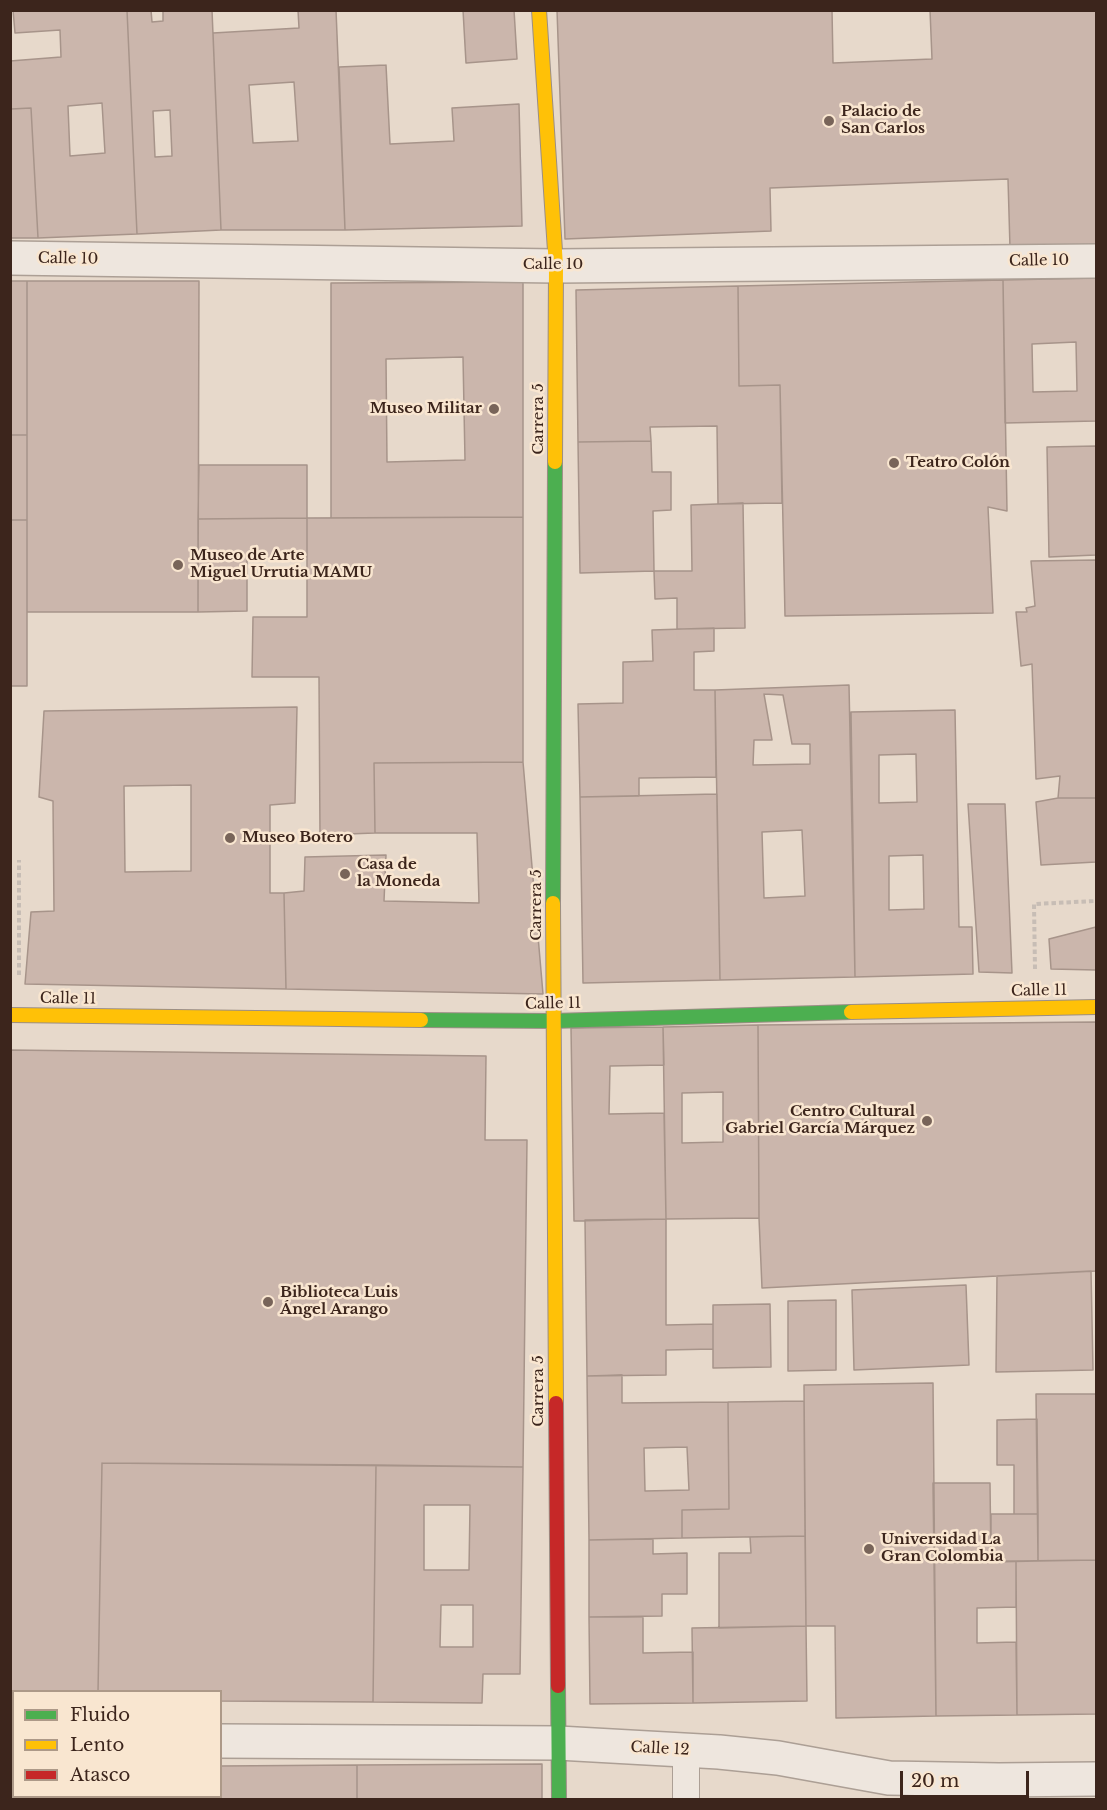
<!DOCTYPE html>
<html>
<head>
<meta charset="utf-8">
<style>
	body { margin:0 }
	#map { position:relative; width:1107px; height:1810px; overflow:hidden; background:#e7d9cb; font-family:"Libre Baskerville",serif }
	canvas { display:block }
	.frame { position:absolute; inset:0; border:12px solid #3c251c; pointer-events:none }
	.legend { position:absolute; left:12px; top:1690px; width:210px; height:108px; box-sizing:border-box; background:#f9e6d0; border:2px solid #ad9988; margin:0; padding:8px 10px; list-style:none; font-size:18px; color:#3c251c }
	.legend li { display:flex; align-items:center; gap:12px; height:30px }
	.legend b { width:30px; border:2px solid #ad9988 }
	.scale { position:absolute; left:900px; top:1771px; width:129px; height:27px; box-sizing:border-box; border:3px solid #3c251c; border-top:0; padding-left:8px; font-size:18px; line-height:21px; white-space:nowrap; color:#3c251c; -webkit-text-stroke:4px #f9e6d0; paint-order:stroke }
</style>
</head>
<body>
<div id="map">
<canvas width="1107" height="1810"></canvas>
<div class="frame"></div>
<ul class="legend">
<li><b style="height:8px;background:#4caf50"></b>Fluido</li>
<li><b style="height:8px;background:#ffc107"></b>Lento</li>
<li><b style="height:8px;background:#c62828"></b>Atasco</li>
</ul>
<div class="scale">20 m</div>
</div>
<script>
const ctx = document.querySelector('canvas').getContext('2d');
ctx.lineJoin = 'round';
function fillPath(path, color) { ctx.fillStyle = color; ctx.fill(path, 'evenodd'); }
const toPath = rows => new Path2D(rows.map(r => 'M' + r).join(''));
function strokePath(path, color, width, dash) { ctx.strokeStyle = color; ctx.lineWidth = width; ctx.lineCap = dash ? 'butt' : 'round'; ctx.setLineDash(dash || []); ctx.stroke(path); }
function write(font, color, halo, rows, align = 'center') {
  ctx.font = font + ' "Libre Baskerville",serif'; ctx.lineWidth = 5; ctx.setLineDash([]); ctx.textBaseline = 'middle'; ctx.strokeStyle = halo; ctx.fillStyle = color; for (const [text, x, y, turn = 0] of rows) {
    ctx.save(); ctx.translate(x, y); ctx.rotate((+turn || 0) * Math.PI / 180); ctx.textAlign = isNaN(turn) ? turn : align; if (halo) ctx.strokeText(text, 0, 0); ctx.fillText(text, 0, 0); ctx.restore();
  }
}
const building = toPath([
	[13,10,127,10,137,234,38,238,31,108,11,109,10,61,61,57,60,30,15,33,13,10],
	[102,103,105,153,70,156,68,106,102,103],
	[127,10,151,10,152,22,163,21,163,10,212,10,221,230,137,234,127,10],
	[170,110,172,156,155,157,153,111,170,110],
	[298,10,336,10,345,230,221,230,213,33,299,28,298,10],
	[294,82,298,141,253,143,249,85,294,82],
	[463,10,514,10,517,59,466,63,463,10],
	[557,10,832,10,833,63,932,59,930,10,1096,10,1096,245,1010,248,1008,179,770,188,771,231,565,239,557,10],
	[386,65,390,144,454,141,452,108,519,104,522,226,345,230,339,67,386,65],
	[10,105,11,109,31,108,38,238,10,238,10,105],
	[1096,278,1096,421,1005,423,1003,280,1096,278],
	[1076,342,1077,391,1033,392,1032,344,1076,342],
	[1003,280,1007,511,988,507,993,613,785,616,780,385,739,386,738,286,1003,280],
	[10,281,27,281,27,435,10,435,10,281],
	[27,281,199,281,198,612,27,612,27,281],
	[523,282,523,517,331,518,331,283,523,282],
	[463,357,465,460,387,462,386,359,463,357],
	[738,286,739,386,780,385,782,503,718,504,717,426,650,427,651,441,578,442,576,290,738,286],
	[10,435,27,435,27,520,10,520,10,435],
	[651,441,652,472,671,472,671,510,653,511,654,571,580,573,578,442,651,441],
	[1096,446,1096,555,1049,557,1047,447,1096,446],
	[199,465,307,465,307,518,198,519,199,465],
	[743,503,745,628,677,629,677,598,655,599,654,571,692,571,691,505,743,503],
	[523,517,523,762,374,763,375,833,320,835,319,677,252,677,253,617,307,617,307,518,523,517],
	[307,518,307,558,247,559,247,611,198,612,198,519,307,518],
	[10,520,27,520,27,686,10,686,10,520],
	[1096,560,1096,798,1058,798,1060,776,1036,779,1032,664,1021,666,1016,612,1027,612,1026,608,1035,606,1031,561,1096,560],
	[714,628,714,651,694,652,694,690,715,690,716,777,639,778,639,796,580,797,578,704,623,703,623,662,653,661,652,630,714,628],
	[849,685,855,977,720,980,715,690,849,685],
	[764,694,783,695,792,744,810,744,810,764,753,765,754,740,772,740,764,694],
	[802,830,805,896,764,898,762,832,802,830],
	[297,707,295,803,270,805,270,893,284,893,286,989,25,984,31,912,54,911,53,801,39,797,44,711,297,707],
	[191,785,191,871,125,872,124,786,191,785],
	[955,710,959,927,972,927,973,974,855,977,851,712,955,710],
	[916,754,917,802,879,803,879,755,916,754],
	[923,855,924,909,889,910,889,856,923,855],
	[523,762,543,994,286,989,284,893,304,891,305,857,386,855,384,901,479,903,477,833,375,833,374,763,523,762],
	[717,794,720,980,583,983,580,797,717,794],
	[1058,798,1096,798,1096,862,1041,865,1036,802,1058,798],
	[968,804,1005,804,1012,973,979,972,968,804],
	[1096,927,1096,970,1051,969,1049,939,1096,927],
	[1096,1022,1096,1271,762,1288,759,1218,758,1025,1096,1022],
	[758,1025,759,1218,666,1219,663,1027,758,1025],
	[723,1092,723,1142,682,1143,682,1093,723,1092],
	[663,1027,664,1065,610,1066,609,1114,664,1113,666,1219,574,1221,571,1028,663,1027],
	[10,1050,486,1056,485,1140,527,1140,523,1467,102,1463,98,1692,14,1692,14,1699,10,1699,10,1050],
	[666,1219,666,1325,713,1324,713,1349,666,1350,666,1375,587,1376,585,1220,666,1219],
	[1091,1271,1093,1370,996,1372,997,1276,1091,1271],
	[966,1285,969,1365,854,1370,852,1290,966,1285],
	[836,1300,836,1370,788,1371,788,1301,836,1300],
	[770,1304,771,1367,713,1368,713,1305,770,1304],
	[622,1375,622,1403,728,1402,729,1509,682,1510,682,1538,589,1540,587,1376,622,1375],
	[687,1447,689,1490,645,1491,644,1448,687,1447],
	[933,1383,936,1716,836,1718,835,1626,806,1626,804,1385,933,1383],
	[1036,1394,1096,1394,1096,1560,1038,1561,1036,1394],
	[804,1401,805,1536,682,1538,682,1510,729,1509,728,1402,804,1401],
	[1037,1419,1038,1514,1014,1514,1014,1465,997,1465,997,1420,1037,1419],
	[102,1463,376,1465,373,1702,220,1701,220,1692,98,1692,102,1463],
	[376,1465,523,1467,520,1674,483,1674,482,1703,373,1702,376,1465],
	[424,1505,470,1505,469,1570,424,1570,424,1505],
	[441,1605,473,1605,473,1647,440,1647,441,1605],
	[933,1483,990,1483,991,1562,934,1562,933,1483],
	[991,1514,1038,1514,1038,1561,991,1562,991,1514],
	[805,1536,806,1626,719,1628,719,1553,751,1553,750,1537,805,1536],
	[653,1539,653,1554,687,1553,687,1594,662,1594,662,1616,589,1617,589,1540,653,1539],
	[1096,1560,1096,1714,1017,1715,1016,1561,1096,1560],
	[1016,1561,1016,1607,977,1608,977,1643,1016,1642,1017,1715,936,1716,934,1562,1016,1561],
	[589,1617,643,1617,643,1653,693,1652,693,1703,590,1704,589,1617],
	[806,1626,807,1701,693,1703,692,1628,806,1626],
	[542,1764,542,1800,357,1800,357,1765,542,1764],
	[357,1765,357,1800,191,1800,191,1796,220,1796,220,1766,357,1765],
	[10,1768,14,1768,14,1796,118,1796,118,1800,10,1800,10,1768],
	[118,1796,191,1796,191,1800,118,1800,118,1796]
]);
const path = toPath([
	[1035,969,1034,904,1096,901],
	[19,975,19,860]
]);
const lane = toPath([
	[686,1750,686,1800]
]);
const street = toPath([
	[10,258,556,266,1096,261],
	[10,1739,14,1739],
	[220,1741,558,1743,719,1752,778,1758,889,1778,999,1780,1096,1779]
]);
const fast = toPath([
	[553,903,555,462],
	[421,1020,553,1021,851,1012],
	[558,1686,559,1800]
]);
const slow = toPath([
	[539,10,556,266,555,462],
	[553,903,556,1403],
	[851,1012,1096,1007],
	[10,1015,421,1020]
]);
const jam = toPath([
	[556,1403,558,1686]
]);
const markers = [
	[829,121,6,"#786459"],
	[494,409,6,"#786459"],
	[894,463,6,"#786459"],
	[178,565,6,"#786459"],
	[230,838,6,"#786459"],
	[345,874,6,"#786459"],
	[927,1121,6,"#786459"],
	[268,1302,6,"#786459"],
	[869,1549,6,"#786459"]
];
const poiNames = [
	["Palacio de",841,112],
	["San Carlos",841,129],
	["Museo Militar",482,409,"right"],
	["Teatro Colón",906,463],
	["Museo de Arte",190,556],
	["Miguel Urrutia MAMU",190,573],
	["Museo Botero",242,838],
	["Casa de",357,865],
	["la Moneda",357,882],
	["Centro Cultural",915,1112,"right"],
	["Gabriel García Márquez",915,1129,"right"],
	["Biblioteca Luis",280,1293],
	["Ángel Arango",280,1310],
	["Universidad La",881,1540],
	["Gran Colombia",881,1557]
];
const streetNames = [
	["Calle 10",68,259,1],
	["Calle 10",1039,261,-1],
	["Calle 10",553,265],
	["Carrera 5",539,419,-90],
	["Carrera 5",537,905,-90],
	["Calle 11",1039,991,-1],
	["Calle 11",68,999,1],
	["Calle 11",553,1004,-1],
	["Carrera 5",539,1391,-90],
	["Calle 12",660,1749,3]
];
fillPath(building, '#cbb6ac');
strokePath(building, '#a7948a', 1.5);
strokePath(lane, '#ac9f95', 28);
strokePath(street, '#ac9f95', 36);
strokePath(fast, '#9b8e85', 16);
strokePath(slow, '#9b8e85', 16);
strokePath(jam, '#9b8e85', 16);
strokePath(path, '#c7bdb5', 4, [4.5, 3]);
strokePath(lane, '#eee6de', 26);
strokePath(street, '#eee6de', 33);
strokePath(fast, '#4caf50', 14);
strokePath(slow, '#ffc107', 14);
strokePath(jam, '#c62828', 14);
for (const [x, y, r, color] of markers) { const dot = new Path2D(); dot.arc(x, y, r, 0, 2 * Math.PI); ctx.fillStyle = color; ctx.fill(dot); strokePath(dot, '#f9e6d0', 2); }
write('bold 15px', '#3c251c', '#f9e6d0', poiNames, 'left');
write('15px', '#3c251c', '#f9e6d0', streetNames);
</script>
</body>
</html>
